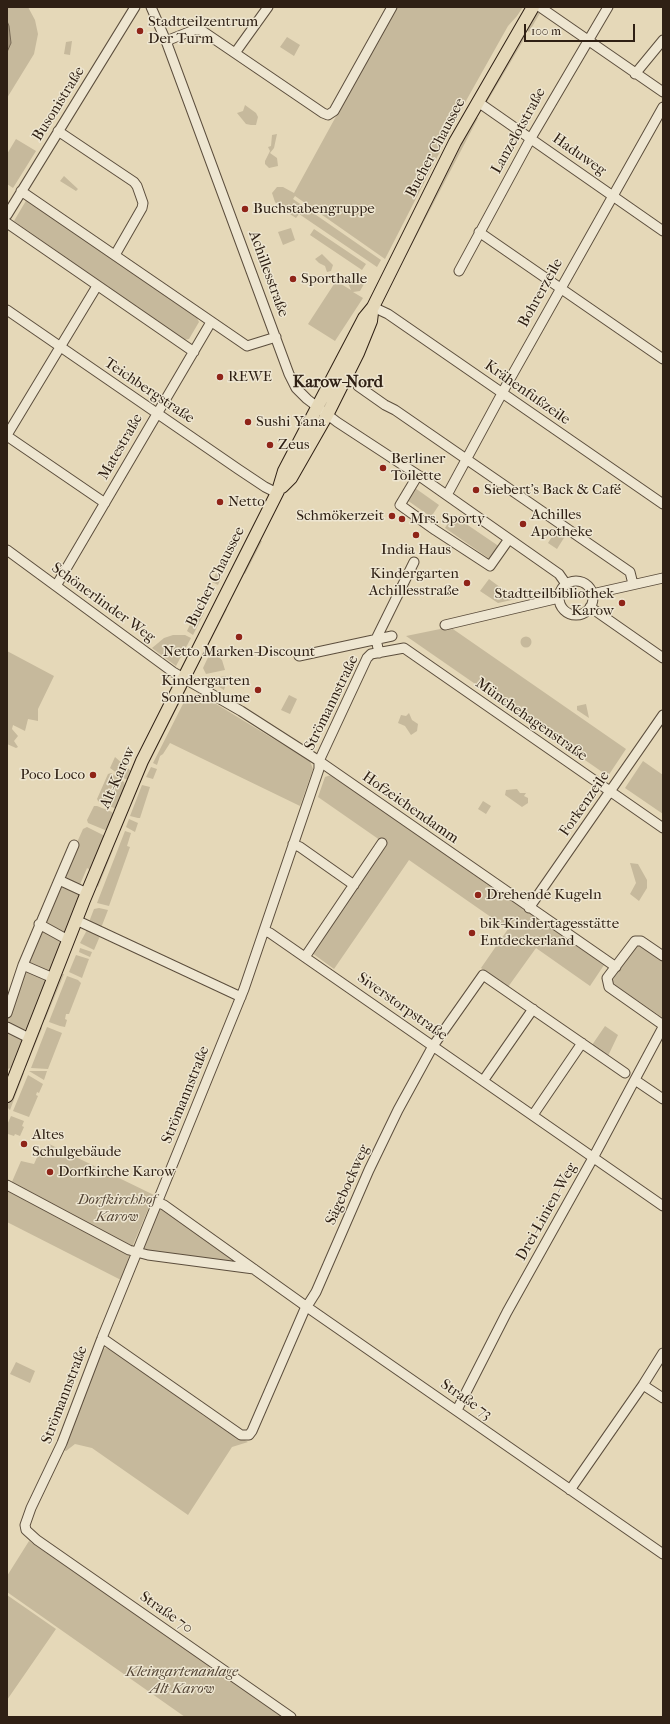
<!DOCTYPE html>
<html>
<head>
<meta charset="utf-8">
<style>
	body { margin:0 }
	#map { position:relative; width:670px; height:1724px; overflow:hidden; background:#e5d8b8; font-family:"IM FELL French Canon",serif }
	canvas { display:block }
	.frame { position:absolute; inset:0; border:8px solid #2f2014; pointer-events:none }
	.scale { position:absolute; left:524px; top:24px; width:111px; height:18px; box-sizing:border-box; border:2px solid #2f2014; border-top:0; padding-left:5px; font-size:12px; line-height:14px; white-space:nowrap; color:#2f2014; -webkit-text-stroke:3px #eee6d1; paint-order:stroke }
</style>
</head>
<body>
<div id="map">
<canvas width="670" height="1724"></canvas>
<div class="frame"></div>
<div class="scale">100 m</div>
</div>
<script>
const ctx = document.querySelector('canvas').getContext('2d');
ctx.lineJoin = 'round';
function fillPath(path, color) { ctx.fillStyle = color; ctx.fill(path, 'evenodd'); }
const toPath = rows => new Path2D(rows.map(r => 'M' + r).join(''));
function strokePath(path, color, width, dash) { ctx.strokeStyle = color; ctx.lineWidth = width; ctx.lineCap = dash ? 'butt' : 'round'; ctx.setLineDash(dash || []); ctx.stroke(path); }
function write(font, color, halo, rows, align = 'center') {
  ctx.font = font + ' "IM FELL French Canon",serif'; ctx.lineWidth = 3; ctx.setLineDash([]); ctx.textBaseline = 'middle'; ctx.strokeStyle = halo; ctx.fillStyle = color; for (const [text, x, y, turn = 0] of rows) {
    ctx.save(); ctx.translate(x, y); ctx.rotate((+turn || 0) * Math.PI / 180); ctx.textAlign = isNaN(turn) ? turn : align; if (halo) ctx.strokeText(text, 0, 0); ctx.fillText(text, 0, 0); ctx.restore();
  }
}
const green = toPath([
	[7,7,28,7,35,20,38,34,34,54,7,98,7,52,11,43,9,26,7,21],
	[396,7,523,7,517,16,508,26,467,99,385,259,295,196,293,199,381,260,377,267,299,214,296,218,282,209,275,202,272,193,277,187,283,187,294,193],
	[538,13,540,13,529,32,525,29,534,15],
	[522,34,526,36,487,102,485,99],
	[287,37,300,45,294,56,280,47],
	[72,41,70,55,64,54,66,42],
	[245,105,256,113,258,117,256,125,251,125,246,124,237,113,243,111],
	[466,111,467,112,366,309,359,319],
	[474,115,478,118,407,254,403,251],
	[277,134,274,148,270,153,277,158,278,166,269,168,265,164,265,161,270,151,268,147,271,146,272,135],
	[16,139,36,151,13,188,7,184,7,154],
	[64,176,78,189,76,191,60,181],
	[27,199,197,318,199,322,189,339,184,340,14,221],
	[291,228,295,240,283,245,278,232],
	[314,229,366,264,362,270,310,235],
	[322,254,333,265,331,271,327,272,325,266,319,263,315,259],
	[356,276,360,278,364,284,360,291,353,292,363,298,335,341,308,324,336,281,351,290,348,283,351,278],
	[415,488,439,505,431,517,407,500],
	[453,515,500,547,491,560,445,528],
	[558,527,567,533,557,549,548,543],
	[257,539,262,541,245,574,241,571],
	[216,573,222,576,218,585,212,582],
	[489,579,516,599,498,603,480,591],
	[227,609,196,669,193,668,222,610],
	[197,610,204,613,193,635,187,631],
	[450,627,626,749,608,776,406,636],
	[173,635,185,635,191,638,176,666,152,648,164,638],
	'520.5 642a5.5 5.5 0 1 1 11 0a5.5 5.5 0 1 1-11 0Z',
	[7,651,54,676,38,709,38,721,28,719,25,731,13,725,12,729,18,736,14,741,18,747,16,748,7,744],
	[211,651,222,660,225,670,206,674,203,668],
	[226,676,226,683,224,690,207,679],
	[186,687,187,688,150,761,149,760],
	[198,693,310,761,313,769,300,806,170,743,163,754,160,756,157,765,153,763,186,698,189,697,194,701],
	[289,695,297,699,290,714,281,710],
	[586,704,589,718,577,710,577,706],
	[409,713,412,720,418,724,417,731,411,735,405,726,398,723,401,715,406,716],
	[115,757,131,771,128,779,125,779,110,768],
	[643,761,663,775,663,814,625,788],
	[151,767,157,769,153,779,146,777],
	[111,773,124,782,125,786,117,808,114,808,98,801,97,799,108,774],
	[331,775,604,965,590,986,536,948,508,987,481,968,508,929,409,860,334,969,312,953,387,845,318,797,325,777],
	[142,785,150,787,140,818,138,818,130,816],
	[517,789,520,793,526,793,524,796,528,798,528,803,522,807,505,795,506,790],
	[483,801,491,806,486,814,478,809],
	[94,806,97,806,112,812,114,815,108,829,105,830,88,823,87,820],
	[129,819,138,823,135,832,126,827],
	[87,827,105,836,91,870,87,868,79,887,62,876,83,829],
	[125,831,131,833,127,846,130,847,109,906,97,903],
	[110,849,113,850,98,887,96,886],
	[630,863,638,864,647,880,647,888,639,901,630,894,636,883],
	[61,884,81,895,66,934,44,924],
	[99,908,108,910,101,928,89,922,94,909],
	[43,929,58,936,61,944,51,971,47,972,28,965,38,931],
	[87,930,100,936,94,950,80,943],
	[637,944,663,962,663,1018,611,982],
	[80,948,92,952,90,957,79,952],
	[76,955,89,959,82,978,69,972],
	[23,970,46,977,47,981,28,1027,23,1031,9,1024,7,1020],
	[58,974,64,974,45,1020,41,1018],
	[67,976,78,980,81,983,69,1014,66,1014,65,1019,67,1020,65,1027,60,1026,49,1022,50,1019],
	[41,1025,42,1028,26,1067,23,1067],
	[605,1026,618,1035,608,1056,592,1045],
	[47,1027,62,1033,48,1069,31,1068],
	[7,1030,20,1037,22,1042,12,1067,8,1069],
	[29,1071,47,1071,44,1080],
	[19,1073,24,1073,10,1110,7,1107,7,1103],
	[28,1075,43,1084,39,1093,37,1092,36,1095,38,1096,29,1117,13,1111],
	[11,1116,24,1121,22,1126,24,1127,20,1136,15,1134,14,1136,8,1134,7,1136,7,1125],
	[49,1144,154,1195,133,1245,129,1247,11,1184,21,1161,34,1164,40,1151,45,1153],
	[9,1189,128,1254,129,1257,121,1280,7,1222,7,1192],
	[161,1209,241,1264,144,1250,143,1246,158,1210],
	[106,1348,113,1350,204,1416,248,1442,232,1447,188,1515,92,1448,75,1444,66,1451,61,1449,102,1349],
	[16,1362,35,1371,30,1383,10,1374],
	[29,1541,285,1717,185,1717,7,1592,7,1576],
	[7,1595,56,1629,7,1700]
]);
const water = toPath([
	[7,21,9,26,11,43,7,52,7,21]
]);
const minor = toPath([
	[151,7,166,41,289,374,296,388,307,399,337,422,418,475,559,574,566,584],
	[540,7,663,92],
	[166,41,194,30,201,30,323,113,328,115,334,111,392,7],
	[235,53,268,7],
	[635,74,663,40],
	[478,102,663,231],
	[58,131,134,182,137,186,143,203,142,208,115,255],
	[21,191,247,346,276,337],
	[7,215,135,7],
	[7,223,194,352],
	[479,232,663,359],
	[459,271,531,138,608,7],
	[373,307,388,314,663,504],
	[7,310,238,469,265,487,277,493],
	[358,386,385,405,395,410,630,572,633,584],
	[7,435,97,286],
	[7,436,105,503],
	[418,475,400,505,435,530,490,566,509,539],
	[447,495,506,386,663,107],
	[7,550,173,672,241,711,319,761,616,967],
	'559 598a17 17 0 1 1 34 0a17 17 0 1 1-34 0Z',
	[56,586,211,322],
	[592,594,663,578],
	[590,607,663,658],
	[445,625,559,598],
	[379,653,376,639,414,562],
	[299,656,392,636],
	[293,844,300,847,354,885],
	[74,845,59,880,87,893],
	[529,908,663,715],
	[76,920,241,997],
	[39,924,68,940],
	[265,931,270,933,663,1206],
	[663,956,641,941,635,941,607,978,609,987,663,1025],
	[305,957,382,843],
	[23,965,53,978],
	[7,1013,23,965,59,880],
	[7,1027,29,1038],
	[635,1080,663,1099],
	[483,1081,533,1009],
	[533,1115,582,1043],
	[7,1185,129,1250,148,1255,254,1269],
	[157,1202,164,1205,307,1307,663,1554],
	[102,1338,241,1435,249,1435,252,1431,304,1311,316,1292,369,1170,398,1110,433,1046,483,975,625,1073],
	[643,1385,663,1398],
	[457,1410,507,1312,593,1158,663,1027],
	[570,1490,643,1385,663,1353],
	[291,1717,37,1540,26,1530,25,1525,31,1508,62,1443,102,1338,244,989,319,769,319,761,367,658,371,654,404,648,663,828]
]);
const major = toPath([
	[282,487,291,478,327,415,358,353,371,321,372,313],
	[7,1096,84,900,142,761,278,491,284,471,310,421,364,318,373,307,455,142,533,7]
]);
const markers = [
	[140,31,4,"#8f2418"],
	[245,209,4,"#8f2418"],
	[293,279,4,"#8f2418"],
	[220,377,4,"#8f2418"],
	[248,422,4,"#8f2418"],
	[270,445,4,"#8f2418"],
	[383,468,4,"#8f2418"],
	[476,490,4,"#8f2418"],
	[220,502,4,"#8f2418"],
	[392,516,4,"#8f2418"],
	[402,519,4,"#8f2418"],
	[523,524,4,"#8f2418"],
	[416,535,4,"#8f2418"],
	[467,583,4,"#8f2418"],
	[622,603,4,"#8f2418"],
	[239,637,4,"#8f2418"],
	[258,690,4,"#8f2418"],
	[93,775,4,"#8f2418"],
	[478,895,4,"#8f2418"],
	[472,933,4,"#8f2418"],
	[24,1144,4,"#8f2418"],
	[50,1172,4,"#8f2418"]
];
const poiNames = [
	["Stadtteilzentrum",148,22],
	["Der Turm",148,39],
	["Buchstabengruppe",253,209],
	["Sporthalle",301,279],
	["REWE",228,377],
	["Sushi Yana",256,422],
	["Zeus",278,445],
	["Berliner",391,459],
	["Toilette",391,476],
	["Siebert’s Back & Café",484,490],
	["Netto",228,502],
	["Achilles",531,515],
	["Apotheke",531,532],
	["Schmökerzeit",384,516,"right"],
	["Mrs. Sporty",410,519],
	["India Haus",416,550,"center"],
	["Kindergarten",459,574,"right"],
	["Achillesstraße",459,591,"right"],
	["Stadtteilbibliothek",614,594,"right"],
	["Karow",614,611,"right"],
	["Netto Marken-Discount",239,652,"center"],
	["Kindergarten",250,681,"right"],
	["Sonnenblume",250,698,"right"],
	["Poco Loco",85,775,"right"],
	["Drehende Kugeln",486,895],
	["bik-Kindertagesstätte",480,924],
	["Entdeckerland",480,941],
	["Altes",32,1135],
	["Schulgebäude",32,1152],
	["Dorfkirche Karow",58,1172]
];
const streetNames = [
	["Busonistraße",59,104,-58],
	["Lanzelotstraße",519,131,-61],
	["Bucher Chaussee",436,148,-62],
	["Haduweg",579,155,35],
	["Achillesstraße",268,274,70],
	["Bohrerzeile",541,293,-61],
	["Teichbergstraße",149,391,34],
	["Krähenfußzeile",527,393,35],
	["Matestraße",121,447,-60],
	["Bucher Chaussee",216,577,-63],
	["Schönerlinder Weg",103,603,36],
	["Strömannstraße",332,703,-64],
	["Münchehagenstraße",531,720,35],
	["Alt-Karow",118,778,-66],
	["Forkenzeile",585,804,-55],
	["Hofzeichendamm",410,808,35],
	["Siverstorpstraße",402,1007,35],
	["Strömannstraße",186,1095,-68],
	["Sägebockweg",348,1185,-66],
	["Drei-Linien-Weg",547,1212,-61],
	["Strömannstraße",65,1395,-69],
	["Straße 73",466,1400,35],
	["Straße 70",166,1613,35]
];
const parkNames = [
	["Dorfkirchhof",117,1200],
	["Karow",117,1217],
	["Kleingartenanlage",182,1672],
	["Alt Karow",182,1689]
];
const quarterNames = [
	["Karow-Nord",338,383]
];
fillPath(green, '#c6b99c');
fillPath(water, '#a79980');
strokePath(water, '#776955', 1);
strokePath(minor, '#5c4e3d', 11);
strokePath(major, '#2f2014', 14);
strokePath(minor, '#eee6d1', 9);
strokePath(major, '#e5d8b8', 12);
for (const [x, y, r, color] of markers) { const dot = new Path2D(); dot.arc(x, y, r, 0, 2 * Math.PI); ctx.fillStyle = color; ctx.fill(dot); strokePath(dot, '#eee6d1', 1.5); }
write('15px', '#2f2014', '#eee6d1', poiNames, 'left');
write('15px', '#2f2014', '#eee6d1', streetNames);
write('italic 15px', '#554636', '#eee6d1', parkNames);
write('bold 17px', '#2f2014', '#eee6d1', quarterNames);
</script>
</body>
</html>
